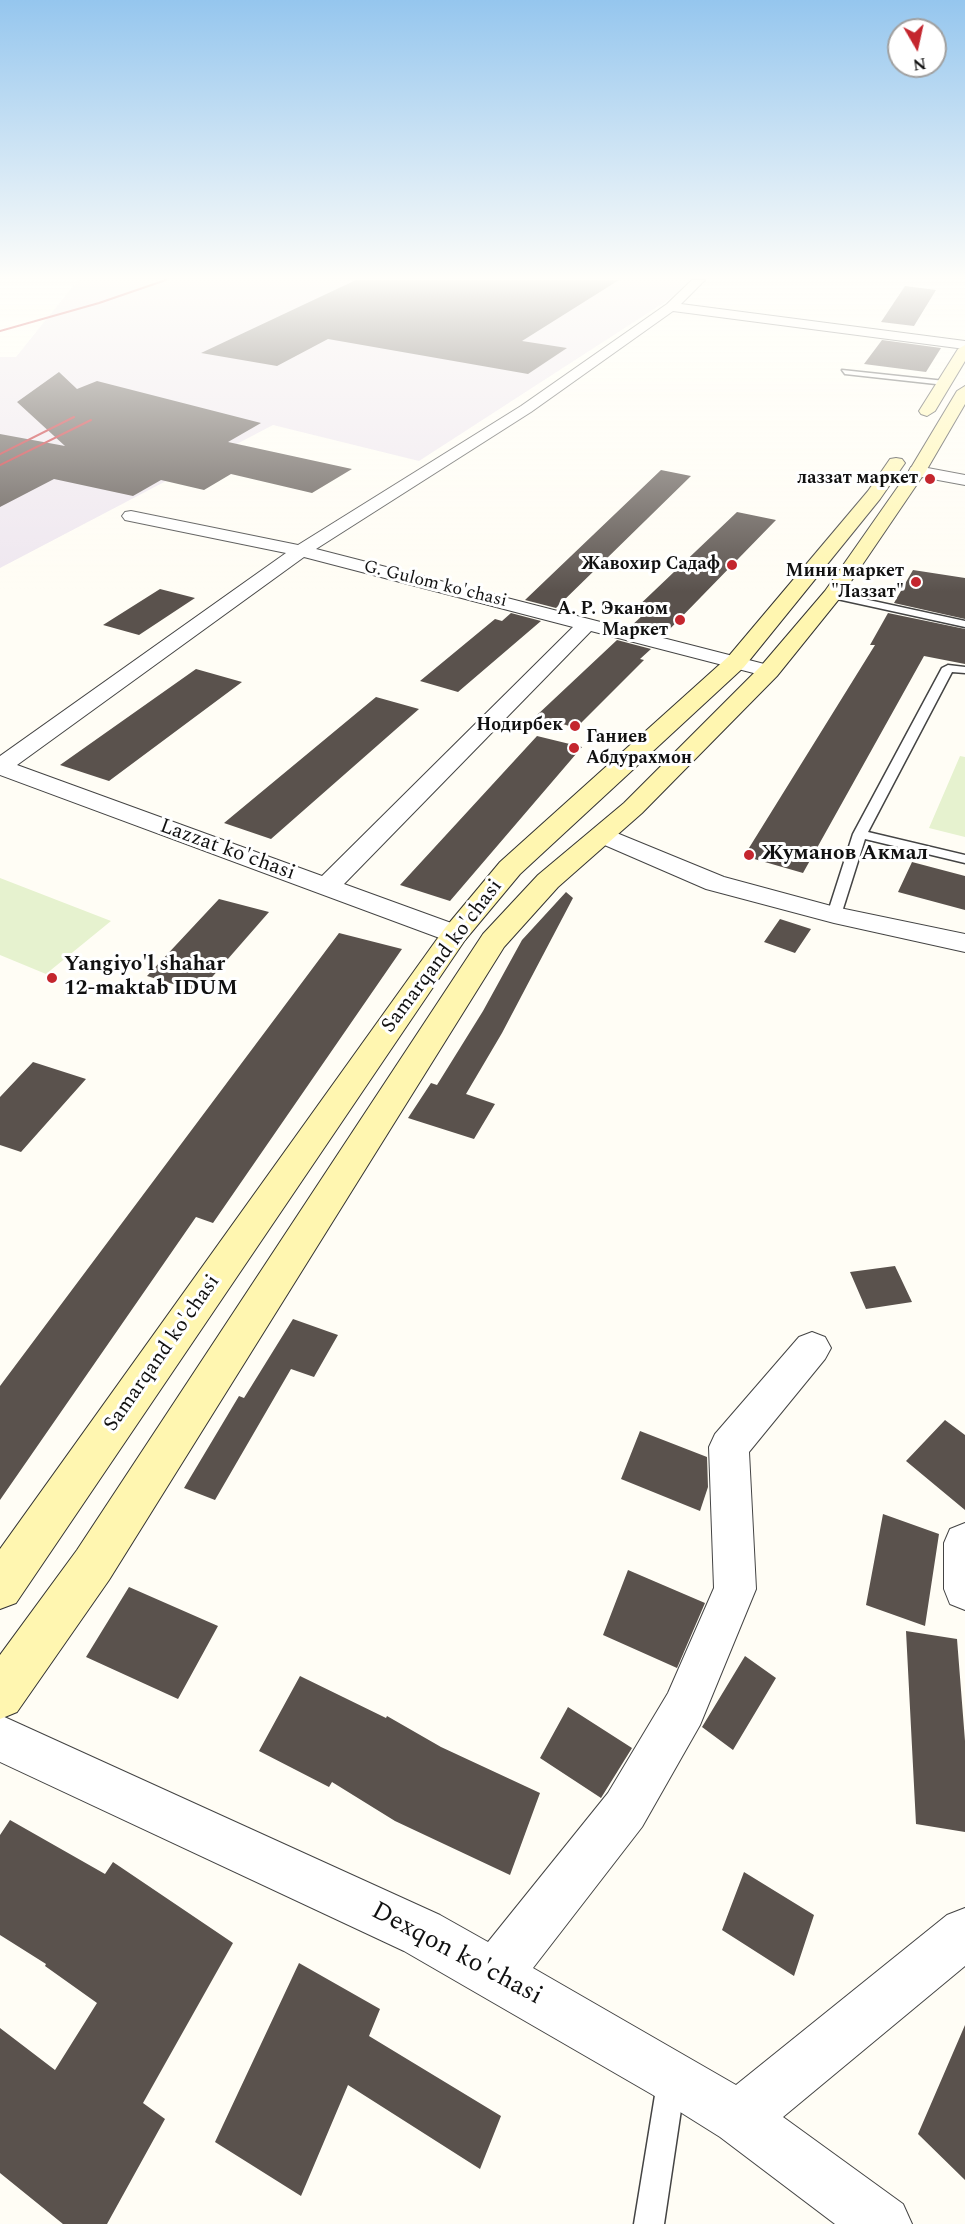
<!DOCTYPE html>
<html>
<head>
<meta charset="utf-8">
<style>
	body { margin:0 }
	#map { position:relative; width:965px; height:2224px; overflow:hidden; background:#fffdf5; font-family:Spectral,serif }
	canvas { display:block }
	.north { position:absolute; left:887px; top:18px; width:60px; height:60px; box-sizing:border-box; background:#fff; border:2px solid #a0a0a0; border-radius:50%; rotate:171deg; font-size:16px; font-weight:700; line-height:24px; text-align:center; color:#111 }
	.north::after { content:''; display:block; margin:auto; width:21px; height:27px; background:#c4262e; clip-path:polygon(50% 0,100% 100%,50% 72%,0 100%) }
</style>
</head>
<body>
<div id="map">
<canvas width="965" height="2224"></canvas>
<div class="north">N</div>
</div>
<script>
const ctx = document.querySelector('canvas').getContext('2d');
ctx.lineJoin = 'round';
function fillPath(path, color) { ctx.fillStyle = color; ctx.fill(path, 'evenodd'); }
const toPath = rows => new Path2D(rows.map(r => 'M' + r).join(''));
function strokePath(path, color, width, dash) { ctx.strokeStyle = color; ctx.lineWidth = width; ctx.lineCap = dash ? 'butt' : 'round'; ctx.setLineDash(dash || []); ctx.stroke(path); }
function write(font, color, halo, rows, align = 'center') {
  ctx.font = font + ' Spectral,serif'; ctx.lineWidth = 6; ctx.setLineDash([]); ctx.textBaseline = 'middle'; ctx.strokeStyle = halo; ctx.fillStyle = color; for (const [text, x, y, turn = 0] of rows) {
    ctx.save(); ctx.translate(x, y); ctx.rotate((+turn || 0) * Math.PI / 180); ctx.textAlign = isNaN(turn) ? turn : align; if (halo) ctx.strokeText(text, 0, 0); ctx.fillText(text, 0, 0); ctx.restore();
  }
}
const industrial = toPath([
	[78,280,689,280,685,289,419,461,273,425,0,568,0,357,16,357]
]);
const pitch = toPath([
	[960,756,965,757,965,837,929,828],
	[0,878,111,921,46,974,0,955]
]);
const building = toPath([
	[356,280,619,280,522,341,567,348,528,374,328,339,277,366,201,353],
	[905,286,936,290,914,326,881,322],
	[882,340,941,348,926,372,864,364],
	[59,372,77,389,97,381,261,423,228,442,352,469,312,493,231,474,204,490,161,480,133,496,54,479,0,507,0,434,65,446,17,402],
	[661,470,691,476,556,608,525,600],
	[737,512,776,520,663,636,630,627,644,614,633,611],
	[913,570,965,578,965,619,894,603],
	[160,589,195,598,139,635,103,625],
	[511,613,541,621,458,692,420,681,495,619,502,621],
	[888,613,965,629,965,664,924,656,803,873,744,856,875,645,870,645],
	[617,640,651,649,640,659,644,660,576,728,536,716],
	[196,669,242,682,109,781,60,765],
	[376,697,419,709,271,839,224,823],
	[537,736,582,747,450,901,400,885],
	[912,862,965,876,965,910,898,892],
	[566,892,573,898,502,1033,466,1094,495,1104,474,1139,408,1118,431,1083,437,1085,483,1011,522,940],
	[219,899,269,912,199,992,147,976],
	[780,919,811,929,795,953,764,942],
	[339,933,402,949,213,1223,196,1217,0,1500,0,1386],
	[33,1062,86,1079,21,1152,0,1145,0,1097],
	[895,1266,912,1302,866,1309,850,1272],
	[293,1319,338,1335,314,1377,291,1369,215,1500,184,1488,239,1396,244,1398],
	[945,1420,965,1435,965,1510,906,1461],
	[640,1431,707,1457,708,1487,700,1511,621,1479],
	[883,1514,939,1534,925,1626,866,1605],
	[628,1570,705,1603,677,1668,603,1635],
	[129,1587,218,1626,178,1699,86,1657],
	[906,1631,957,1639,965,1741,965,1832,916,1824],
	[745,1656,776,1678,733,1750,702,1727],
	[300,1676,386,1718,387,1716,441,1747,540,1793,510,1875,395,1821,332,1782,329,1787,259,1751],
	[568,1707,632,1748,601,1798,540,1758],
	[10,1820,105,1874,113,1862,233,1943,143,2103,165,2119,107,2224,63,2224,0,2173,0,2028,55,2070,97,2003,45,1966,46,1964,0,1935,0,1835],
	[744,1872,814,1915,794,1976,722,1930],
	[299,1963,380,2009,369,2036,501,2116,480,2169,348,2085,301,2196,215,2142],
	[965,2025,965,2180,918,2134]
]);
const lane = toPath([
	[842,370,945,381,949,383,945,385,845,374,842,370],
	[832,592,965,621,965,627,828,597,828,593,832,592],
	[948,665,965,667,965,673,952,672,868,832,965,855,965,863,865,839,841,915,839,918,829,918,827,915,853,834,942,668,948,665],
	[671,2069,681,2073,685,2083,664,2224,634,2224,657,2083,661,2073,671,2069]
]);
const street = toPath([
	[692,280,705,280,681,304,965,341,965,349,673,311,531,412,316,549,776,667,780,671,776,675,769,677,591,631,344,884,465,928,469,934,465,940,455,943,445,940,0,775,0,756,286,553,125,520,122,516,125,512,131,511,298,545,521,406,667,304,692,280],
	[304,557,573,627,322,876,17,765,304,557],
	[917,466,965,475,965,485,911,475,909,471,911,467,917,466],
	[602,827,724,877,835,907,965,934,965,952,834,923,706,889,593,840,589,835,593,830,602,827],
	[812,1332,825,1337,831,1348,825,1359,749,1452,756,1589,700,1725,642,1827,533,1968,736,2085,947,1915,965,1908,965,1966,783,2117,903,2204,912,2224,835,2224,720,2137,653,2095,404,1951,0,1762,0,1715,440,1915,488,1942,608,1793,668,1693,714,1588,709,1447,715,1434,799,1337,812,1332],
	[965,1523,965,1610,950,1604,944,1589,944,1543,950,1529,965,1523]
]);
const secondary = toPath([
	[965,345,965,361,935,411,927,416,921,414,919,411,958,349,965,345],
	[965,386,965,404,926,471,839,599,777,676,642,813,558,887,504,947,109,1580,17,1712,0,1719,0,1655,77,1550,483,934,538,875,624,803,761,666,825,591,909,471,957,391,965,386],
	[896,458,902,459,905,463,880,499,744,667,520,874,465,940,16,1603,0,1609,0,1549,445,928,500,862,728,657,868,491,890,459,896,458]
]);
const rail = toPath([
	[0,331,99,303,166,280],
	[0,454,74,417],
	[0,465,91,420]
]);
const markers = [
	[930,479,6,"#c4262e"],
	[732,565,6,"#c4262e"],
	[916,582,6,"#c4262e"],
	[680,620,6,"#c4262e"],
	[575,726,6,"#c4262e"],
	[574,748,6,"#c4262e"],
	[749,855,6,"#c4262e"],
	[52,978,6,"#c4262e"]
];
const farPoinames = [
	["лаззат маркет",918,479],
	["Жавохир Садаф",720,565],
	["Мини маркет",904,572],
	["\"Лаззат\"",904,593],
	["А. Р. Эканом",668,610],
	["Маркет",668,631],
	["Нодирбек",563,726],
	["Ганиев",586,738,"left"],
	["Абдурахмон",586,759,"left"]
];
const farStreetnames = [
	["G. Gulom ko'chasi",435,585,14]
];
const streetNames = [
	["Lazzat ko'chasi",227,851,20],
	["Samarqand ko'chasi",443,957,-53],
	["Samarqand ko'chasi",163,1354,-55]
];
const poiNames = [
	["Жуманов Акмал",761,855],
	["Yangiyo'l shahar",64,966],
	["12-maktab IDUM",64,990]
];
const nearStreetnames = [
	["Dexqon ko'chasi",456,1955,28]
];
fillPath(industrial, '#eee6ef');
fillPath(pitch, '#e6f2cf');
fillPath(building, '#5a524d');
strokePath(lane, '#444', 3);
strokePath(street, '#444', 2);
strokePath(secondary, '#333', 2);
fillPath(lane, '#fff');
fillPath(street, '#fff');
fillPath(secondary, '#fff6b0');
strokePath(rail, '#c4262e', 2);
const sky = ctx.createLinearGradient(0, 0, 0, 592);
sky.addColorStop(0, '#95c6ee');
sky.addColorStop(0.47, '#fffefa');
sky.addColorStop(1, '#fffefa00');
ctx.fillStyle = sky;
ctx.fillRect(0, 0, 965, 592);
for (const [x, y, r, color] of markers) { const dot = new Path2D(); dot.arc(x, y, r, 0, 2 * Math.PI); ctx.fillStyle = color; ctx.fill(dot); strokePath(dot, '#fff', 2); }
write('bold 18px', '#111', '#fff', farPoinames, 'right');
write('18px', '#111', '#fff', farStreetnames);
write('21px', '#111', '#fff', streetNames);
write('bold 21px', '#111', '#fff', poiNames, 'left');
write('26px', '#111', '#fff', nearStreetnames);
</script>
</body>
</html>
